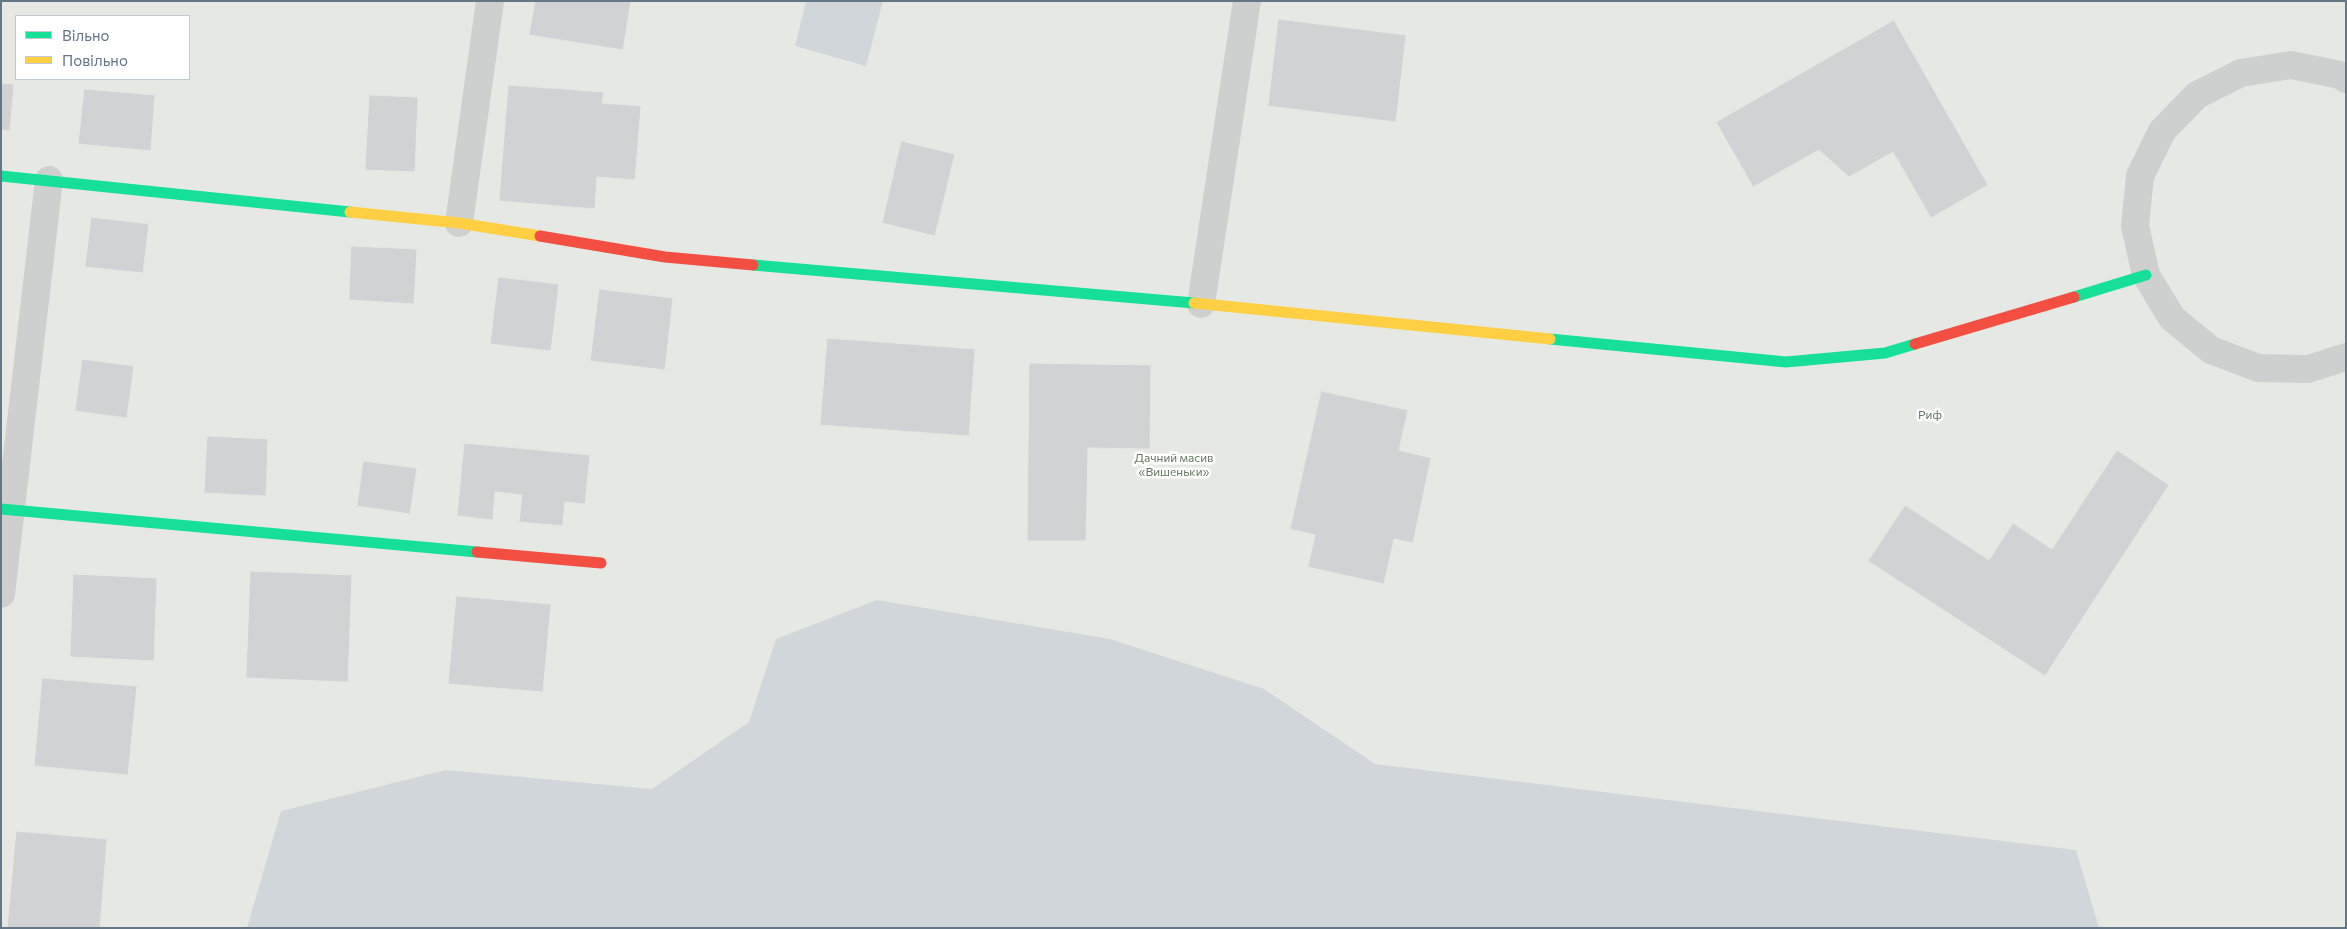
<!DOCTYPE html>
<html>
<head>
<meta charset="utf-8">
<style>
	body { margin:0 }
	#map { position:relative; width:2347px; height:929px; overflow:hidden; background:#f6f6f5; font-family:Commissioner,sans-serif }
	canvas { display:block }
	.frame { position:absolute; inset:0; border:2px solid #657686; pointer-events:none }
	.legend { position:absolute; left:15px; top:15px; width:175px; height:65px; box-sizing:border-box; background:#fff; border:1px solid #c1c8cf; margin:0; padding:6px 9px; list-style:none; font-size:15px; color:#657686 }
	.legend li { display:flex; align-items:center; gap:10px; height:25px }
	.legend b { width:25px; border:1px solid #c1c8cf }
</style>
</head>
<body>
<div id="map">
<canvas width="2347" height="929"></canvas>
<div class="frame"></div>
<ul class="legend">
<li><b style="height:6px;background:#16e098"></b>Вільно</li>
<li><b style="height:6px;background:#ffcf43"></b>Повільно</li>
</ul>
</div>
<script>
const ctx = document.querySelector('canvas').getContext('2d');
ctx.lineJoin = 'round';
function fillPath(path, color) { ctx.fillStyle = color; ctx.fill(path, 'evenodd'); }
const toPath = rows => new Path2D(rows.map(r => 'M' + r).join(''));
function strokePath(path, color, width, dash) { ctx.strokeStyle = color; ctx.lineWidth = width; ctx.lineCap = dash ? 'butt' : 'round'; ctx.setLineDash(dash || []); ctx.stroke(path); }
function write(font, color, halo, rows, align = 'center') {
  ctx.font = font + ' Commissioner,sans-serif'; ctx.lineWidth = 5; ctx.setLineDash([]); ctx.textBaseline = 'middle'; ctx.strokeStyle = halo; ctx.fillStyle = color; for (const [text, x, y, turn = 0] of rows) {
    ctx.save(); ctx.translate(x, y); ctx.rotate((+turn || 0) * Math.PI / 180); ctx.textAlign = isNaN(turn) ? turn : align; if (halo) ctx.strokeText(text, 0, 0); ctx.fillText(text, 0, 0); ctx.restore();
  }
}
const green = toPath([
	[1,1,2346,1,2346,928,1,928],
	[16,16,189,16,189,79,16,79]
]);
const water = toPath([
	[806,1,883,1,866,66,795,46],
	[877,600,1110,639,1264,689,1375,764,2076,850,2099,928,247,928,281,811,446,770,652,789,749,722,776,639]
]);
const building = toPath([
	[535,1,631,1,623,50,529,35,535,1],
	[1278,19,1406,35,1396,122,1268,106,1278,19],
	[1894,20,1988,185,1931,218,1893,152,1849,177,1819,150,1753,187,1716,122,1894,20],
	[1,83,14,84,10,131,1,130,1,83],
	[508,85,604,92,602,103,641,106,635,180,597,177,595,209,499,201,508,85],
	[84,89,155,95,151,151,78,144,84,89],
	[369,95,418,97,415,172,365,170,369,95],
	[901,141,955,154,935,236,882,223,901,141],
	[91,217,149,224,143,273,85,267,91,217],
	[351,246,417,249,414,304,349,300,351,246],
	[498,277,559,284,551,351,490,344,498,277],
	[599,289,673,298,665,370,590,361,599,289],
	[827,338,975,349,969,436,820,425,827,338],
	[82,359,134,366,127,418,75,411,82,359],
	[1029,363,1151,365,1150,449,1088,448,1086,541,1027,541,1029,363],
	[1321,391,1408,410,1399,450,1431,458,1413,543,1394,539,1384,584,1308,567,1315,535,1290,529,1321,391],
	[207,436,268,439,266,496,204,493,207,436],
	[464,443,590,455,585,504,565,502,563,526,519,522,522,495,495,492,493,520,457,516,464,443],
	[2117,450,2169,485,2045,676,1868,561,1905,505,1989,560,2013,523,2052,549,2117,450],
	[363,461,417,468,410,514,357,506,363,461],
	[250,571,352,575,348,682,246,678,250,571],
	[73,574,157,578,154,661,70,657,73,574],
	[456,596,551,604,543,692,448,684,456,596],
	[42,678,137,686,128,775,34,766,42,678],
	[16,831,107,839,100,928,7,928,16,831]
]);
const street = toPath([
	[2346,79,2340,75,2291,65,2241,73,2197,95,2162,131,2140,176,2135,226,2146,275,2172,318,2211,350,2258,368,2308,369,2346,357],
	[459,223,490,1],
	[1201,304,1247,1],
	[1,594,49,180]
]);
const fast = toPath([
	[1,176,350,212],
	[753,265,1194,303],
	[2074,297,2146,275],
	[1550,339,1786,362,1885,353,1915,344],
	[1,509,477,552]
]);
const slow = toPath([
	[350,212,459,223,540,236],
	[1194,303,1550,339]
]);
const jam = toPath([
	[540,236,665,257,753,265],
	[1915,344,2074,297],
	[477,552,601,563]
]);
const parkNames = [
	["Риф",1930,415],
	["Дачний масив",1174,458],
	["«Вишеньки»",1174,472]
];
fillPath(green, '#e6e9e3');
fillPath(water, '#d0d6da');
fillPath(building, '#d1d2d3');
strokePath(building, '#e6e6e4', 1);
strokePath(street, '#ced0d0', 28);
strokePath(fast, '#16e098', 11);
strokePath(slow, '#ffcf43', 11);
strokePath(jam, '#f24e42', 11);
write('12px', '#647860', '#fff', parkNames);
</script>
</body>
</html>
